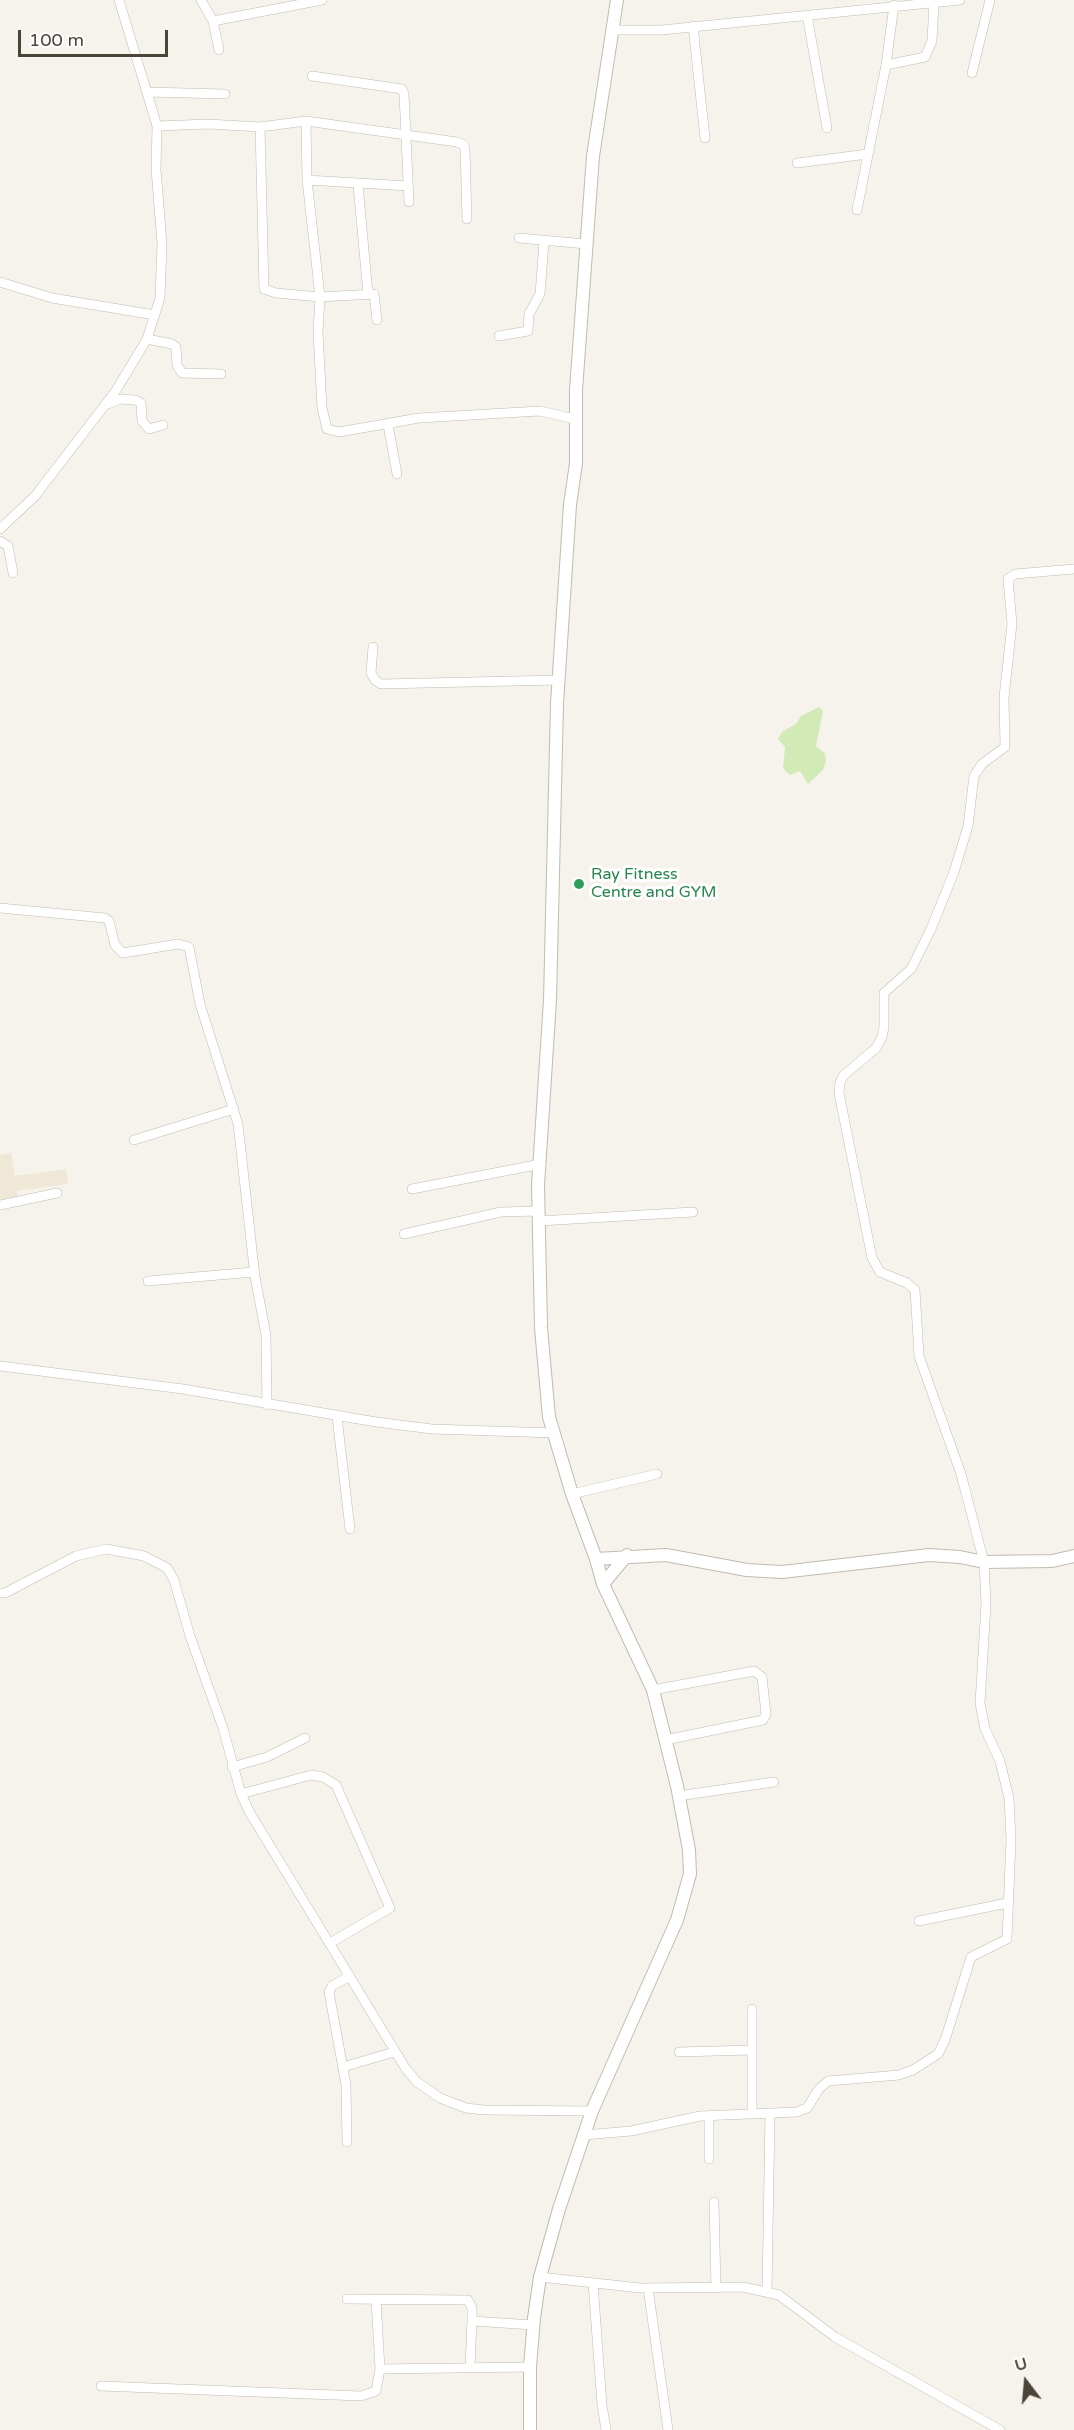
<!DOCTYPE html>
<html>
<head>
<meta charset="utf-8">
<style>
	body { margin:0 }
	#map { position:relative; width:1074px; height:2430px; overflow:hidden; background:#f6f3ec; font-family:"Varela Round",sans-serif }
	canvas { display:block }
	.north { position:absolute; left:996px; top:2352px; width:60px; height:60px; -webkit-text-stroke:4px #fff; paint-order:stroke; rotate:344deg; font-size:16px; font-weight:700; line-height:24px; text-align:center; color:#4b4439 }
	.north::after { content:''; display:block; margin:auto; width:21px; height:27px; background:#4b4439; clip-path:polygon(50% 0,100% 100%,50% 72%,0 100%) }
	.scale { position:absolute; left:18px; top:30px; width:150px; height:27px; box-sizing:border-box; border:3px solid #4b4439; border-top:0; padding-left:8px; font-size:18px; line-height:21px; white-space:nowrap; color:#4b4439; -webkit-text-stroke:4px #fff; paint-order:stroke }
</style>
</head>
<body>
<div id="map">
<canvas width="1074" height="2430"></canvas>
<div class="north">U</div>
<div class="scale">100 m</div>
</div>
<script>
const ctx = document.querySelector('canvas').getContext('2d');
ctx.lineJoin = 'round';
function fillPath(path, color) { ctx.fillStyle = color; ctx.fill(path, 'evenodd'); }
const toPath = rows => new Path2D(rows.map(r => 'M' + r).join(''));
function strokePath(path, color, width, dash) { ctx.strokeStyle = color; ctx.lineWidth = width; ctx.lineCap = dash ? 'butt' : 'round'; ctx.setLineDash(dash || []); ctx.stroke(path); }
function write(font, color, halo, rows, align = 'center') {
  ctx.font = font + ' "Varela Round",sans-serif'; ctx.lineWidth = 6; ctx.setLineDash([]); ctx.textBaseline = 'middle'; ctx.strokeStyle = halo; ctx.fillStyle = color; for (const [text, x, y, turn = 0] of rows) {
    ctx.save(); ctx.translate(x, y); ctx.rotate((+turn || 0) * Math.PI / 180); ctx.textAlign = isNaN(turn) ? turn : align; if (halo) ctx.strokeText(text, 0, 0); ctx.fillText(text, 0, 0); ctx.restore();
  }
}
const education = toPath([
	[11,1153,15,1176,66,1169,68,1184,17,1191,18,1198,0,1200,0,1155]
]);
const green = toPath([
	[819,707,823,711,816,746,825,754,826,761,823,770,808,784,800,771,790,775,783,768,785,747,778,739,782,732,796,724,801,716]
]);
const minor = toPath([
	[201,0,213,21,219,50],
	[807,15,827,128],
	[213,21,322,0],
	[693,26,705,138],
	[614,30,662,30,960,0],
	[886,65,925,57,932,41,934,2],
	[972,73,990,0],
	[312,76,402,89,404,94,409,202],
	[147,92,225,94],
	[306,121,307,180,320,297,318,332,322,408,327,429,339,432,419,418,540,411,575,419],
	[157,126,208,124,260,127,306,121,457,142,464,145,465,150,467,219],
	[260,127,264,289,276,293,320,297,374,294,377,320],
	[797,163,868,154],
	[307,180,408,186],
	[358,185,368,294],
	[857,210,886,65,894,5],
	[519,238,586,244],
	[0,282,52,298,155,315],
	[499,336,528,331,529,314,540,294,544,242],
	[147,339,172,344,176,347,177,365,182,373,221,374],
	[108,404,120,399,135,400,141,403,142,421,149,429,163,425],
	[388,425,397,474],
	[0,529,35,496,115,392,147,339,160,298,162,244,156,169,157,126,119,0],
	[0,541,8,546,13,573],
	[373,647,371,673,375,680,381,684,559,680],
	[0,908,105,918,109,921,115,945,123,953,178,944,189,947,200,1004,238,1124,255,1277,266,1335,267,1405],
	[134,1140,234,1109],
	[412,1189,541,1164],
	[0,1205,57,1193],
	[539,1221,693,1212],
	[404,1234,501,1212,539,1211],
	[148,1281,254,1272],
	[0,1366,183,1389,376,1422,432,1429,554,1433],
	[337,1417,350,1529],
	[572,1494,657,1474],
	[0,1593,5,1593,76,1556,106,1549,144,1556,167,1568,174,1580,190,1636,223,1728,241,1794,250,1813,406,2069,417,2082,440,2098,466,2108,484,2110,592,2111],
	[653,1690,754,1671,762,1677,766,1714,763,1720,665,1740],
	[232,1767,267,1757,305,1738],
	[241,1794,311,1775,323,1777,336,1785,390,1908,330,1943],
	[678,1796,774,1782],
	[919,1921,1007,1903],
	[679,2052,752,2050],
	[343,2067,394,2052],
	[752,2114,752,2009],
	[709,2116,709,2159],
	[583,2135,631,2131,700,2116,797,2112,807,2108,819,2089,828,2081,899,2075,913,2070,938,2054,945,2040,971,1957,1007,1939,1011,1840,1009,1798,1000,1761,985,1729,980,1703,986,1604,984,1562,961,1474,919,1356,915,1290,907,1283,880,1272,872,1258,839,1093,840,1083,843,1076,876,1048,882,1037,884,1027,884,993,911,969,931,929,954,872,968,826,974,776,982,764,1005,747,1004,697,1012,624,1008,579,1015,574,1074,569],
	[347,2142,346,2085,329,1992,332,1986,350,1976],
	[714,2202,716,2288],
	[540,2277,640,2288,743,2287,779,2295,835,2337,1000,2430],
	[593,2283,602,2405,606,2430],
	[648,2288,668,2430],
	[767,2291,770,2115],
	[347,2299,468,2300,472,2308,472,2321,470,2367],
	[376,2299,380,2369],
	[472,2321,533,2325],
	[101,2386,361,2396,376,2391,380,2369,530,2367]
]);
const tertiary = toPath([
	[596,1559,572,1494,549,1417,541,1328,538,1185,550,1000,557,704,570,505,576,463,576,390,593,156,617,0],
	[603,1584,627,1555],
	[530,2430,530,2367,534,2318,540,2277,559,2209,592,2111,677,1920,690,1874,689,1850,677,1786,653,1690,603,1584,596,1559,666,1555,747,1570,782,1572,929,1555,960,1557,984,1562,1052,1561,1074,1556]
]);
const markers = [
	[579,884,6,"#2e9e5b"]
];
const leisureNames = [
	["Ray Fitness",591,875],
	["Centre and GYM",591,893]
];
fillPath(education, '#efe8d6');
fillPath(green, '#d2eab5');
strokePath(minor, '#c2bbae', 10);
strokePath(tertiary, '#c2bbae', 14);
strokePath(minor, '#fff', 9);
strokePath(tertiary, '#fff', 12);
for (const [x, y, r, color] of markers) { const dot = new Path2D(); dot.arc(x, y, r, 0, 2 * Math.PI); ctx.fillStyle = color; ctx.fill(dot); strokePath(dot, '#fff', 2); }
write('16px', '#27864d', '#fff', leisureNames, 'left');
</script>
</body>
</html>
